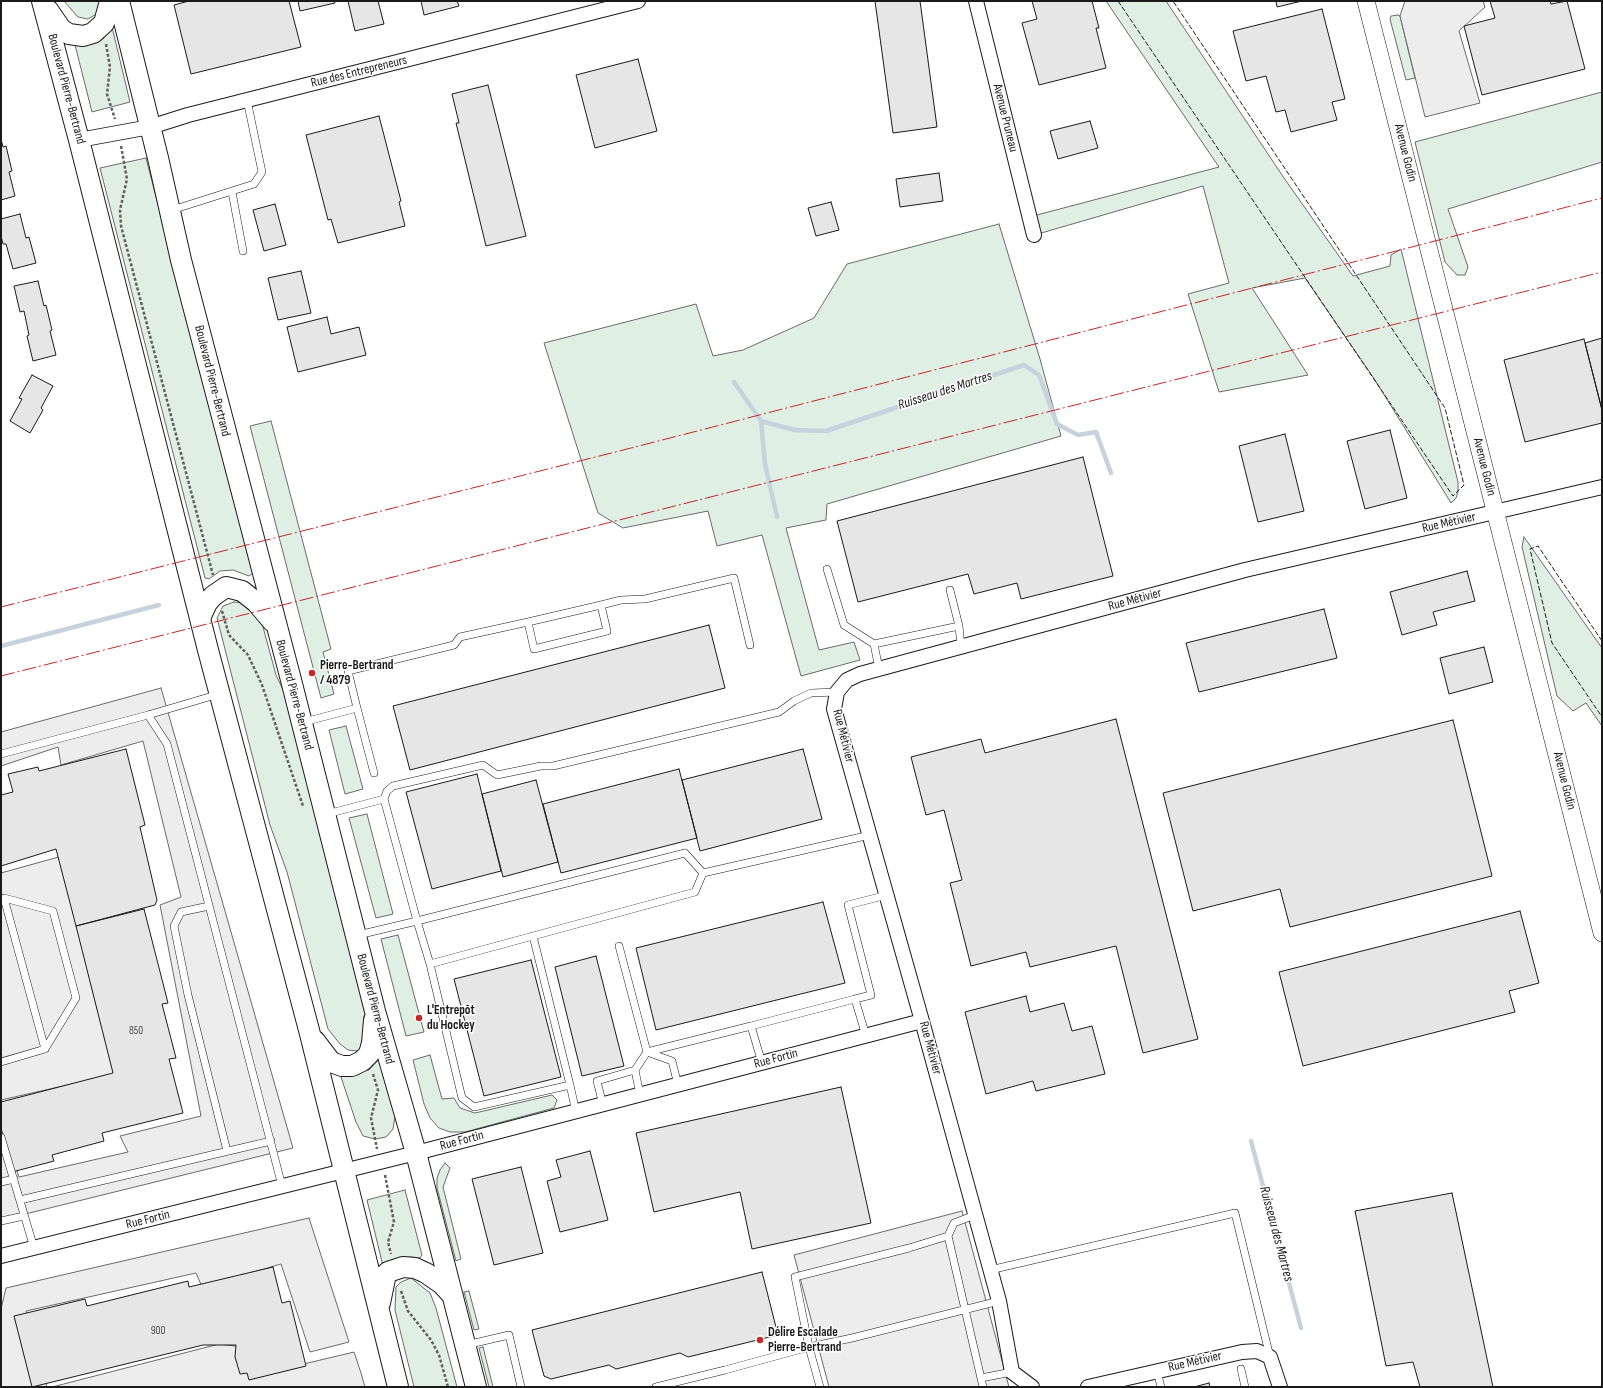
<!DOCTYPE html>
<html>
<head>
<meta charset="utf-8">
<style>
	body { margin:0 }
	#map { position:relative; width:1603px; height:1388px; overflow:hidden; background:#fff; font-family:"Sofia Sans Condensed",sans-serif }
	canvas { display:block }
	.frame { position:absolute; inset:0; border:2px solid #1a1a1a; pointer-events:none }
</style>
</head>
<body>
<div id="map">
<canvas width="1603" height="1388"></canvas>
<div class="frame"></div>
</div>
<script>
const ctx = document.querySelector('canvas').getContext('2d');
ctx.lineJoin = 'round';
function fillPath(path, color) { ctx.fillStyle = color; ctx.fill(path, 'evenodd'); }
const toPath = rows => new Path2D(rows.map(r => 'M' + r).join(''));
function strokePath(path, color, width, dash) { ctx.strokeStyle = color; ctx.lineWidth = width; ctx.lineCap = dash ? 'butt' : 'round'; ctx.setLineDash(dash || []); ctx.stroke(path); }
function write(font, color, halo, rows, align = 'center') {
  ctx.font = font + ' "Sofia Sans Condensed",sans-serif'; ctx.lineWidth = 3; ctx.setLineDash([]); ctx.textBaseline = 'middle'; ctx.strokeStyle = halo; ctx.fillStyle = color; for (const [text, x, y, turn = 0] of rows) {
    ctx.save(); ctx.translate(x, y); ctx.rotate((+turn || 0) * Math.PI / 180); ctx.textAlign = isNaN(turn) ? turn : align; if (halo) ctx.strokeText(text, 0, 0); ctx.fillText(text, 0, 0); ctx.restore();
  }
}
const green = toPath([
	[64,1,102,1,98,13,88,19,78,17,64,1],
	[1106,1,1166,1,1284,178,1353,276,1390,266,1391,255,1401,249,1458,482,1458,492,1456,498,1451,503,1375,380,1305,278,1252,288,1308,375,1219,392,1188,294,1229,283,1203,186,1038,234,1033,216,1219,167,1106,1],
	[1398,15,1400,16,1415,78,1406,80,1390,19,1391,16,1398,15],
	[112,27,130,102,92,112,75,45,79,41,90,42,103,39,112,27],
	[1602,92,1602,162,1448,209,1468,267,1465,275,1457,275,1445,262,1415,142,1602,92],
	[146,158,253,573,249,576,233,570,220,571,209,579,205,578,100,168,146,158],
	[999,224,1040,359,1061,436,827,504,826,520,786,528,819,650,854,642,860,660,801,676,762,535,717,546,708,511,623,528,598,513,544,343,696,304,713,356,743,350,814,318,847,264,999,224],
	[271,421,331,649,323,652,334,694,321,698,250,426,271,421],
	[1524,537,1602,648,1602,726,1586,703,1573,711,1557,696,1522,547,1524,537],
	[234,602,247,603,259,612,276,675,287,698,367,1021,370,1036,358,1051,348,1050,340,1044,328,1029,287,872,270,825,217,618,223,606,234,602],
	[346,726,363,789,345,794,329,730,346,726],
	[367,814,393,914,376,918,349,818,367,814],
	[398,935,424,1032,406,1036,381,939,398,935],
	[430,1055,442,1099,454,1098,460,1108,475,1113,552,1095,557,1100,554,1108,465,1132,450,1132,439,1128,430,1118,424,1104,413,1060,430,1055],
	[380,1058,395,1116,393,1129,386,1137,375,1139,363,1136,356,1122,337,1065,356,1072,369,1070,380,1058],
	[445,1163,450,1168,443,1187,461,1259,456,1261,437,1188,437,1178,440,1170,445,1163],
	[405,1190,422,1255,420,1258,410,1257,398,1259,383,1266,367,1200,405,1190],
	[411,1278,430,1293,436,1308,457,1387,414,1387,395,1310,396,1287,401,1282,411,1278],
	[469,1291,479,1329,474,1330,464,1292,469,1291],
	[483,1347,493,1387,489,1387,479,1348,483,1347]
]);
const parking = toPath([
	[1405,1,1483,1,1485,7,1459,31,1480,103,1425,117,1400,16,1405,1],
	[161,688,293,1148,1,1220,1,1120,19,1177,128,1152,120,1136,201,1116,160,905,181,897,143,741,61,765,58,747,1,766,1,732,161,688],
	[73,853,125,1072,1,1100,1,873,73,853],
	[962,1211,1009,1387,829,1387,794,1255,962,1211],
	[309,1218,349,1342,310,1352,281,1264,202,1287,196,1273,26,1311,47,1387,1,1387,1,1309,6,1288,309,1218],
	[219,1344,242,1347,249,1377,354,1352,361,1373,365,1387,52,1387,219,1344]
]);
const stream = toPath([
	[734,382,761,421,795,430,826,431,1024,365,1039,375,1057,424,1078,435,1096,432,1111,473],
	[761,421,765,464,777,517],
	[1,646,159,605],
	[1251,1141,1301,1328]
]);
const building = toPath([
	[189,1,289,1,301,47,191,74,174,5,189,1],
	[298,1,334,1,335,3,300,11,298,1],
	[348,1,378,1,384,24,355,31,348,1],
	[421,1,457,1,459,6,424,15,421,1],
	[875,1,920,1,937,127,893,133,875,1],
	[1032,1,1092,1,1099,28,1096,28,1106,68,1039,85,1022,23,1037,19,1032,1],
	[1276,1,1302,1,1277,7,1276,1],
	[1490,1,1550,1,1551,4,1567,1,1585,69,1482,95,1464,26,1495,18,1490,1],
	[1322,9,1345,99,1332,102,1337,120,1291,132,1285,110,1276,112,1266,76,1246,81,1233,31,1322,9],
	[638,59,657,131,595,148,576,75,638,59],
	[488,85,526,236,486,246,456,123,459,123,452,94,488,85],
	[379,116,401,201,399,202,405,226,338,243,331,219,328,220,306,135,379,116],
	[1090,121,1098,148,1058,159,1050,131,1090,121],
	[1,139,3,147,6,146,12,171,9,172,15,196,1,200,1,139],
	[939,173,943,201,900,207,896,179,939,173],
	[831,202,839,230,816,236,808,208,831,202],
	[275,204,286,245,264,251,253,210,275,204],
	[20,214,26,238,29,237,36,263,13,269,6,244,3,244,1,236,1,219,20,214],
	[301,271,311,313,278,320,268,278,301,271],
	[38,281,44,306,46,305,52,330,50,331,56,355,33,361,27,336,29,335,24,311,20,312,14,286,38,281],
	[327,317,331,334,359,327,366,355,298,372,287,327,327,317],
	[1602,338,1602,410,1585,343,1602,338],
	[1584,339,1602,410,1602,423,1525,442,1504,360,1584,339],
	[32,375,53,386,41,408,43,410,30,433,10,421,22,399,19,398,32,375],
	[1390,430,1407,498,1365,509,1347,441,1390,430],
	[1285,434,1304,511,1258,522,1239,446,1285,434],
	[1083,457,1113,576,1021,599,1017,583,974,594,968,574,858,602,837,521,1083,457],
	[1467,571,1475,601,1433,612,1437,625,1402,635,1390,592,1467,571],
	[1324,609,1337,658,1199,692,1186,643,1324,609],
	[709,625,725,688,410,770,393,706,709,625],
	[1484,647,1493,682,1449,694,1440,658,1484,647],
	[1116,719,1198,1039,1143,1053,1116,946,1030,967,1026,952,971,966,950,883,962,880,944,810,926,815,911,757,981,739,985,753,1116,719],
	[1453,720,1492,876,1290,927,1280,889,1193,911,1163,793,1453,720],
	[126,749,145,825,140,827,157,900,155,905,76,926,56,849,1,866,1,795,13,792,8,774,38,767,39,771,126,749],
	[803,749,822,819,700,851,682,780,803,749],
	[679,769,697,838,561,873,543,804,679,769],
	[477,774,501,871,432,889,406,792,477,774],
	[536,780,558,862,503,877,482,794,536,780],
	[823,902,845,983,656,1030,636,948,823,902],
	[144,909,168,1003,162,1004,176,1058,169,1059,183,1113,102,1133,104,1141,52,1155,54,1161,12,1172,1,1128,1,1102,113,1073,76,926,144,909],
	[1520,911,1539,983,1509,991,1515,1012,1303,1066,1279,972,1520,911],
	[596,956,624,1066,582,1076,555,967,596,956],
	[531,960,561,1077,484,1096,454,979,531,960],
	[1026,996,1030,1012,1064,1003,1072,1031,1092,1026,1105,1074,1036,1091,1033,1081,986,1094,965,1012,1026,996],
	[841,1087,871,1223,752,1249,740,1192,654,1212,636,1133,841,1087],
	[590,1151,608,1220,560,1232,547,1181,561,1177,556,1160,590,1151],
	[521,1167,543,1253,494,1265,472,1179,521,1167],
	[1452,1193,1493,1387,1420,1387,1413,1362,1386,1366,1355,1211,1452,1193],
	[273,1267,282,1303,290,1301,306,1366,249,1380,247,1373,240,1374,235,1357,236,1345,203,1345,32,1387,14,1316,85,1299,87,1306,188,1281,189,1287,273,1267],
	[762,1272,778,1335,688,1357,680,1353,616,1369,609,1365,551,1379,544,1376,532,1330,762,1272],
	[1209,1383,1210,1387,1194,1387,1209,1383]
]);
const path = toPath([
	[106,44,110,67,107,94,115,119],
	[121,146,127,179,120,210,121,226,213,575],
	[222,611,229,635,248,655,262,685,303,806],
	[373,1074,378,1090,371,1118,377,1149],
	[385,1175,394,1222,388,1242,391,1254],
	[401,1291,408,1311,431,1340,439,1355,448,1387]
]);
const service = toPath([
	[232,192,243,251],
	[172,210,254,184,262,172,247,100],
	[827,569,844,625,874,644,959,626],
	[950,590,959,626,961,647],
	[601,605,621,600,645,599,734,578,750,645],
	[874,644,879,669],
	[357,708,348,671,454,645,460,637,528,622,534,649,607,631,601,605,528,622],
	[148,715,167,744,282,1186],
	[304,722,357,708,374,773],
	[1,754,148,715,219,694],
	[327,814,384,799,387,791,393,786,483,765,497,775,541,766,553,766,779,712,794,701,811,693,837,692],
	[685,853,703,873,695,892,430,964,417,921,685,853],
	[703,873,870,835],
	[209,906,181,912,174,926,188,995,227,1151],
	[358,935,417,921,384,799],
	[619,946,647,1052,751,1026,762,1063],
	[430,964,462,1098,474,1107,570,1085,533,936],
	[855,999,871,995,848,905,887,895],
	[751,1026,855,999,866,1036],
	[1,1062,45,1049,76,998,53,911,4,898,45,1049],
	[635,1070,647,1052,672,1061,678,1085],
	[570,1085,576,1112],
	[603,1105,597,1081,635,1070,640,1095],
	[1,1137,34,1248],
	[1,1182,14,1179],
	[20,1200,271,1141],
	[1,1221,24,1216],
	[948,1236,954,1223,975,1215],
	[990,1270,1235,1213,1270,1357],
	[466,1345,509,1335,521,1387],
	[1241,1369,1245,1387],
	[1157,1371,1161,1387],
	[981,1378,1012,1372],
	[656,1387,725,1370,809,1347,852,1338,999,1301],
	[820,1387,809,1347,795,1277,909,1248,948,1236,983,1387]
]);
const minor = toPath([
	[976,1,1034,235],
	[79,140,150,127,188,115,638,1],
	[1,1256,416,1153,922,1021],
	[1032,1387,1012,1372,999,1301,922,1021,834,709,837,692,847,680,860,674,1245,570,1602,487],
	[1088,1387,1242,1352,1257,1351,1270,1357,1280,1387]
]);
const tertiary = toPath([
	[1366,1,1602,933]
]);
const secondary = toPath([
	[42,1,79,140,208,650,309,1030,398,1387],
	[119,1,158,158,181,260,290,676,375,1011,416,1153,476,1387],
	[48,10,61,29,69,34,83,36,93,33,104,23,110,1],
	[200,618,207,603,213,596,226,587,242,591,256,602,273,622],
	[315,1041,331,1062,342,1066,352,1066,362,1061,369,1054,372,1043,374,1020],
	[380,1303,386,1274,388,1272,403,1267,415,1268,426,1273,442,1284,453,1296]
]);
const fence = toPath([
	[1118,1,1453,496,1464,485,1445,408,1173,1],
	[1602,641,1538,546,1530,549,1552,643,1602,717]
]);
const power = toPath([
	[1,607,635,447,1602,198],
	[1,676,1602,272]
]);
const markers = [
	[312,673,4,"#c62828"],
	[419,1018,4,"#c62828"],
	[760,1340,4,"#c62828"]
];
const numberNames = [
	["850",136,1031],
	["900",158,1331]
];
const streetNames = [
	["Rue des Entrepreneurs",359,72,-14],
	["Boulevard Pierre-Bertrand",66,89,75],
	["Avenue Pruneau",1005,118,76],
	["Avenue Godin",1405,153,76],
	["Boulevard Pierre-Bertrand",212,381,76],
	["Avenue Godin",1484,467,76],
	["Rue Métivier",1449,523,-13],
	["Rue Métivier",1135,600,-15],
	["Boulevard Pierre-Bertrand",294,695,75],
	["Rue Métivier",843,736,76],
	["Avenue Godin",1564,781,76],
	["Boulevard Pierre-Bertrand",375,1009,75],
	["Rue Métivier",930,1048,75],
	["Rue Fortin",776,1059,-15],
	["Rue Fortin",462,1141,-15],
	["Rue Fortin",148,1220,-14],
	["Rue Métivier",1195,1362,-13]
];
const poiNames = [
	["Pierre-Bertrand",320,666],
	["/ 4879",320,681],
	["L'Entrepôt",427,1011],
	["du Hockey",427,1026],
	["Délire Escalade",768,1333],
	["Pierre-Bertrand",768,1348]
];
const waterNames = [
	["Ruisseau des Martres",945,391,-18],
	["Ruisseau des Martres",1276,1234,75]
];
fillPath(green, '#e0efe3');
strokePath(green, '#6a6a6a', 1);
fillPath(parking, '#ededed');
strokePath(parking, '#6a6a6a', 1);
strokePath(stream, '#c6d2dc', 4.5);
fillPath(building, '#e6e6e6');
strokePath(building, '#1a1a1a', 1);
strokePath(service, '#1a1a1a', 8);
strokePath(minor, '#1a1a1a', 16);
strokePath(tertiary, '#1a1a1a', 18);
strokePath(secondary, '#1a1a1a', 22);
strokePath(path, '#5f5f5f', 2.5, [3, 2]);
strokePath(service, '#fff', 7);
strokePath(minor, '#fff', 14);
strokePath(tertiary, '#fff', 17);
strokePath(secondary, '#fff', 20);
strokePath(fence, '#1a1a1a', 1, [5, 2]);
strokePath(power, '#c62828', 1, [14, 3, 2, 3]);
for (const [x, y, r, color] of markers) { const dot = new Path2D(); dot.arc(x, y, r, 0, 2 * Math.PI); ctx.fillStyle = color; ctx.fill(dot); strokePath(dot, '#fff', 1.5); }
write('11px', '#4d4d4d', null, numberNames);
write('13px', '#1a1a1a', '#fff', streetNames);
write('bold 13px', '#1a1a1a', '#fff', poiNames, 'left');
write('italic 14px', '#1a1a1a', '#fff', waterNames);
</script>
</body>
</html>
